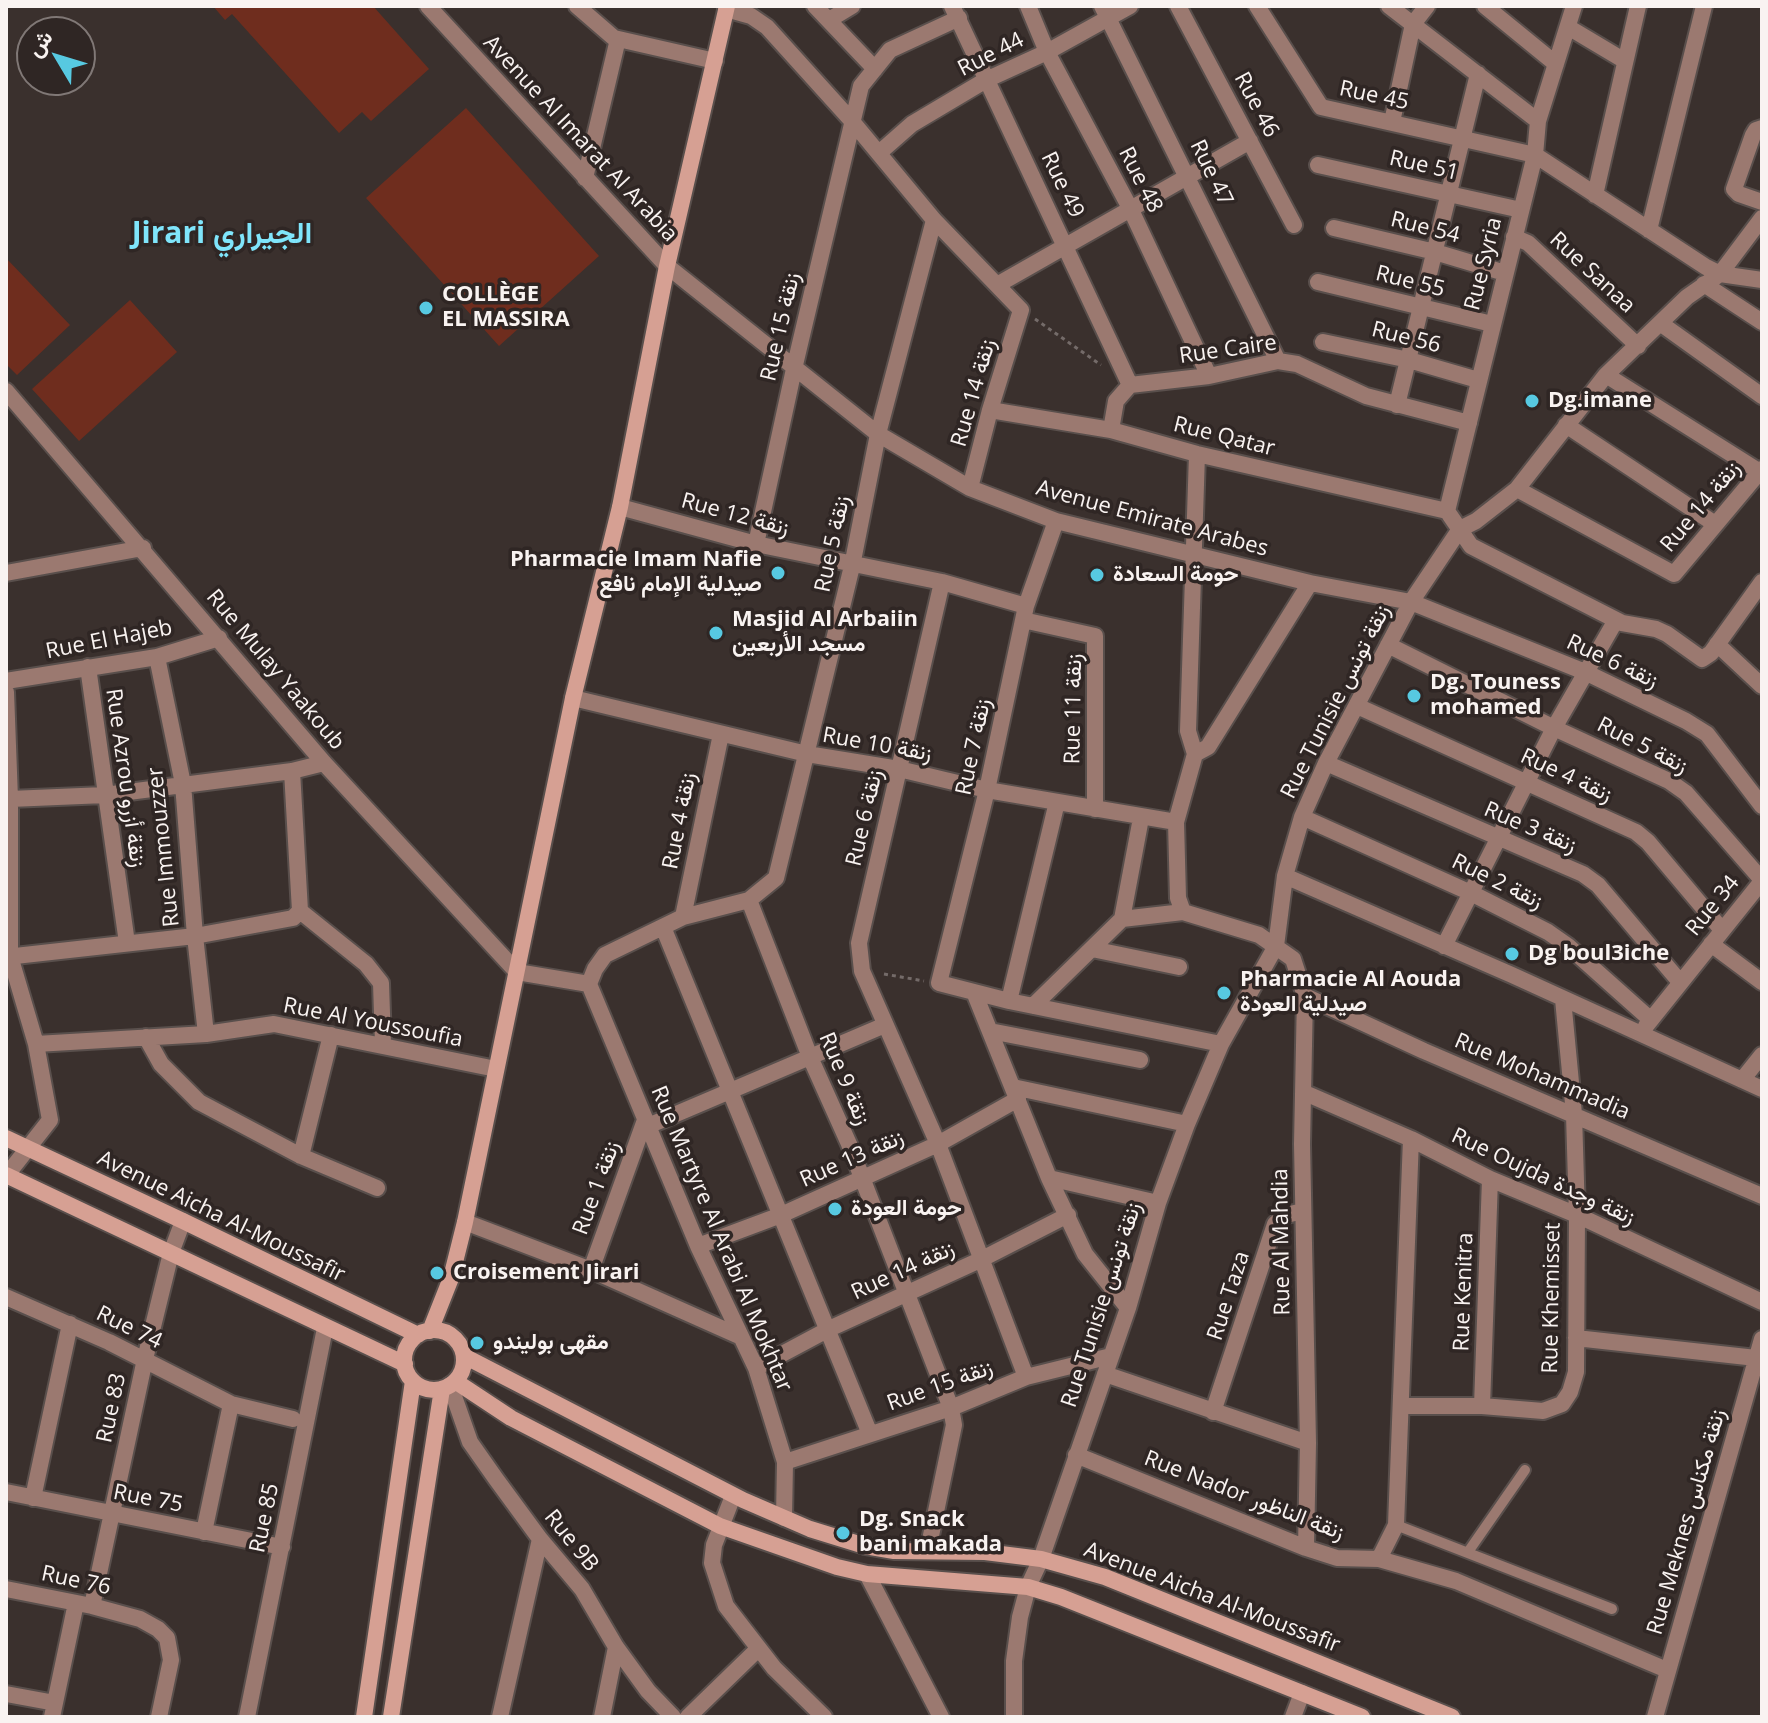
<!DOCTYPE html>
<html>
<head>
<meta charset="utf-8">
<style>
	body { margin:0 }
	#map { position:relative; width:1768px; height:1723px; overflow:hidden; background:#3a302d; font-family:"Open Sans",Vazirmatn,sans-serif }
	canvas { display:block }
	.frame { position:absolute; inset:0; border:8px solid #f9f3f1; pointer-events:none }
	.north { position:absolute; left:16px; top:16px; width:80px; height:80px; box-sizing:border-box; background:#2f2624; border:2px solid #807876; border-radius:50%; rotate:308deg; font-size:22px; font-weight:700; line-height:32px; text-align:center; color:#f9f3f1 }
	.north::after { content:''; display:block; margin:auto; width:28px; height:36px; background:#57c9e1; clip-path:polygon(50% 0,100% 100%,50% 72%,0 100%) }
</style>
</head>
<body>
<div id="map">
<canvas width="1768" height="1723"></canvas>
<div class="frame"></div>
<div class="north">ش</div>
</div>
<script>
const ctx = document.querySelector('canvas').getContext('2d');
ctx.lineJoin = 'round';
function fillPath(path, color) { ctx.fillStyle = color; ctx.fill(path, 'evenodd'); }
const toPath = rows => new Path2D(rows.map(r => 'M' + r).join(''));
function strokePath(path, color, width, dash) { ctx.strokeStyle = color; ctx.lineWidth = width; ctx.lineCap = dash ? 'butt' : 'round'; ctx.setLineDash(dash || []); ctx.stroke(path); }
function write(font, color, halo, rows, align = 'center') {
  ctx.font = font + ' "Open Sans",Vazirmatn,sans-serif'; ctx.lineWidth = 7; ctx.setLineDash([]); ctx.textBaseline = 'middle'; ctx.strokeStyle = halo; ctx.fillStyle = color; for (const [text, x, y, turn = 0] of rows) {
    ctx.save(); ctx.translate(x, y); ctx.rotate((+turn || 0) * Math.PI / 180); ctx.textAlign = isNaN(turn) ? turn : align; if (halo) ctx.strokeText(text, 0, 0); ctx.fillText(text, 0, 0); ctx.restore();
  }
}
const green = toPath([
	[213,6,373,6,429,69,371,121,362,112,339,133,232,14,225,20],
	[466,108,599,256,499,346,366,198],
	[6,258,70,325,17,375,6,364],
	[130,300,177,352,79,441,32,389]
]);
const path = toPath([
	[1035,319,1101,365],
	[884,974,924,981]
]);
const lane = toPath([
	[1396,1525,1612,1609],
	[1468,1552,1525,1470]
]);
const street = toPath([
	[428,6,667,266,878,434,970,488,1056,521,1310,583,1411,602,1585,672,1686,721,1707,734,1762,806],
	[577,6,614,38,715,61],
	[815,6,875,69],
	[952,6,1130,385],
	[1028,6,1047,52,1131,210,1209,376],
	[1102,6,1278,361],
	[1178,6,1294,225],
	[1257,6,1321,107,1535,155,1706,267,1720,274,1762,218],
	[1389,6,1538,121],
	[1485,6,1556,64],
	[1574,6,1538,121,1535,155,1447,511,1471,546,1622,623,1656,629,1667,634,1702,659,1711,653,1762,582],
	[726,9,751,16,767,27,851,120,934,220,1021,310,990,410,970,488],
	[829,20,852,6],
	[1568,27,1625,61],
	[1392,122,1413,24,1427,6],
	[1762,128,1756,130,1753,135,1734,189,1739,194,1762,202],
	[879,153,912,124,986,80,1047,52,1130,6],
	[1318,165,1521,210],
	[585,178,618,39],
	[1595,195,1638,6],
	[1334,228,1435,252,1505,273],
	[1649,230,1704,6],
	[1514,237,1528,243,1638,346],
	[1318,282,1492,324],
	[1704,284,1762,322],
	[997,285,1250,141],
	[1660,323,1762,396],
	[1323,342,1409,360,1478,380],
	[1606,375,1760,472],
	[6,391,324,763,517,972,589,984,595,969,605,955,683,917,749,900,776,878,852,566,878,434,934,220],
	[1397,405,1478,74],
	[990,410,1111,430,1197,454,1447,511],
	[1566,425,1715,524],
	[1111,430,1116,401,1130,385,1209,376,1278,361,1297,364,1366,396,1469,423],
	[1517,489,1674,574,1762,469],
	[620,507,756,544,942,582,1026,606],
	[1056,521,1026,606,987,790,939,983,1009,1001,1221,1044],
	[756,544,794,369,861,86,890,50,959,18],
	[6,573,143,548],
	[942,582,859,943,862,971,938,1144,1026,1377],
	[1023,620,1095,636,1095,809],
	[1717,644,1762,686],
	[1388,645,1554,728,1669,781,1686,793,1762,880],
	[157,657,183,784,195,936,206,1034],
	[88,667,127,943],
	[6,681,157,657,219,638],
	[6,692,10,799,10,956,36,1044,50,1120,6,1176],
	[573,698,807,754,899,769,987,790,1176,822],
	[1357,706,1636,832,1648,842,1722,930],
	[1195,754,1208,747,1310,583],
	[1326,763,1583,874,1598,885,1680,982],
	[6,802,10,799,105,795,292,771,324,763],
	[1302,817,1471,893,1548,932,1568,946,1651,1020],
	[1285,876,1512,975,1762,1089],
	[749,900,810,1057,849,1144,951,1408,954,1425,928,1550],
	[300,911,366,964,381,983,383,1044],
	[1183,912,1178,898,1176,822,1195,754,1188,731,1197,454],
	[683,917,721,734],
	[1122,919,1141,818],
	[663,927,870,1434],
	[1711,944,1762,982],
	[1444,946,1554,728,1616,620],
	[1092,949,1179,967],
	[6,957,195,936,293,918,300,911,292,771],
	[589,984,698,1246,756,1368,785,1462,784,1518],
	[974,992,1049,1178,1085,1254,1128,1308],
	[1305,996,1424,1051,1762,1196],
	[1009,1001,1057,802],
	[1033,1006,1122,919,1183,912,1259,935,1293,959,1305,996,1302,1144,1308,1443,1306,1548],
	[1646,1026,1762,881],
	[990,1031,1140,1060],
	[146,1037,161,1064,199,1102,301,1156,377,1188],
	[36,1044,206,1034,274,1024,496,1069],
	[1742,1080,1762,1055],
	[1013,1087,1187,1124],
	[1305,1093,1411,1139,1490,1179,1577,1215,1762,1302],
	[648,1126,885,1025],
	[301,1156,331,1035],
	[1049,1178,1158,1203],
	[465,1222,591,1270,739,1336],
	[698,1246,781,1215,938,1144,1018,1099],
	[591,1270,645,1120],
	[6,1297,109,1342,231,1404,293,1419],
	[1576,1338,1756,1358],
	[756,1368,829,1329,980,1260,1068,1215],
	[1105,1374,1308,1443],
	[450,1385,470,1442,496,1479,540,1539,582,1589,616,1647,648,1691,673,1717],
	[1402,1406,1482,1406,1543,1411,1562,1404,1570,1392,1576,1372,1577,1215,1574,1114,1563,999],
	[1482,1406,1490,1179],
	[1213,1412,1275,1224,1286,1215,1303,1211],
	[1076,1455,1306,1548,1337,1558,1379,1559,1456,1581,1667,1670],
	[785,1462,951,1408,1026,1377,1111,1356],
	[6,1492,282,1547],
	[733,1496,714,1545,712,1563,726,1606,774,1668,824,1717],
	[33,1498,70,1324],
	[204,1532,231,1404],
	[1379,1559,1396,1525,1411,1139],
	[867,1574,941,1717],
	[6,1589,92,1606,140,1619,158,1629,167,1638,171,1660,159,1717],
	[92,1606,145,1359,171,1253,183,1221],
	[6,1694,55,1703],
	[52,1717,76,1603],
	[247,1717,325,1328],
	[500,1717,540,1539],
	[602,1717,616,1647],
	[688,1717,758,1649],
	[1014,1717,1014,1661,1020,1617,1028,1587,1041,1559,1128,1308,1158,1203,1187,1124,1221,1044,1276,946,1285,876,1302,817,1326,763,1411,602,1460,529,1476,521,1517,489,1606,375,1687,297,1720,274,1762,280],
	[1293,1717,1302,1693],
	[1655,1717,1762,1339]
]);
const secondary = toPath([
	[6,1138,183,1221,418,1335],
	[6,1175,405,1364],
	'404 1360a30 30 0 1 1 60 0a30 30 0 1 1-60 0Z',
	[430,1331,451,1278,465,1222,573,698,620,507,667,266,727,6],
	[464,1356,743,1500,810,1529,865,1546,894,1551,985,1552,1041,1559,1105,1577,1452,1717],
	[455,1381,511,1418,720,1526,837,1567,867,1574,1028,1587,1061,1597,1362,1717],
	[364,1717,413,1381],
	[391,1717,442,1389]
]);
const markers = [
	[426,308,8,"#57c9e1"],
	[1532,401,8,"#57c9e1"],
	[778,573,8,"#57c9e1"],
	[1097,575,8,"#57c9e1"],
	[716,633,8,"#57c9e1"],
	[1414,696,8,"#57c9e1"],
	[1512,954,8,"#57c9e1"],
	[1224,993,8,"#57c9e1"],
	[835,1209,8,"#57c9e1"],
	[437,1273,8,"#57c9e1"],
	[477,1343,8,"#57c9e1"],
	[843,1533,8,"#57c9e1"]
];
const streetNames = [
	["Rue 44",991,55,-27],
	["Rue 45",1374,96,12],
	["Rue 46",1256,105,62],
	["Avenue Al Imarat Al Arabia",580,139,47],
	["Rue 51",1424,166,13],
	["Rue 47",1211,173,64],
	["Rue 48",1140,180,63],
	["Rue 49",1062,185,64],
	["Rue 54",1425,228,14],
	["Rue Syria",1484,264,-76],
	["Rue Sanaa",1592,273,43],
	["Rue 55",1410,282,14],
	["Rue 15 زنقة",781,327,-77],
	["Rue 56",1406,338,14],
	["Rue Caire",1228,350,-8],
	["Rue 14 زنقة",974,393,-74],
	["Rue Qatar",1224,437,14],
	["Rue 14 زنقة",1701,507,-50],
	["Rue 12 زنقة",735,515,15],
	["Avenue Emirate Arabes",1152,519,15],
	["Rue 5 زنقة",833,544,-78],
	["Rue El Hajeb",109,640,-11],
	["Rue 6 زنقة",1612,662,25],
	["Rue Mulay Yaakoub",275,670,50],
	["Rue Tunisie زنقة تونس",1336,702,-63],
	["Rue 11 زنقة",1074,709,-89],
	["Rue 10 زنقة",877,745,10],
	["Rue 5 زنقة",1642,746,27],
	["Rue 7 زنقة",974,747,-78],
	["Rue 4 زنقة",1566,776,25],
	["Rue Azrou زنقة أزرو",125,778,82],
	["Rue 6 زنقة",865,818,-77],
	["Rue 4 زنقة",680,821,-79],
	["Rue 3 زنقة",1530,828,23],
	["Rue Immouzzer",164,847,-96],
	["Rue 2 زنقة",1497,882,26],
	["Rue 34",1713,906,-51],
	["Rue Al Youssoufia",373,1023,11],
	["Rue Mohammadia",1542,1077,23],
	["Rue 9 زنقة",844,1079,67],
	["Rue 13 زنقة",852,1159,-24],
	["Rue Oujda زنقة وجدة",1543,1177,25],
	["Rue 1 زنقة",597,1188,-70],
	["Avenue Aicha Al-Moussafir",221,1217,26],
	["Rue Martyre Al Arabi Al Mokhtar",721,1239,67],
	["Rue Al Mahdia",1282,1242,-91],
	["Rue 14 زنقة",903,1271,-25],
	["Rue Kenitra",1464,1292,-88],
	["Rue Taza",1229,1296,-72],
	["Rue Khemisset",1552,1298,-89],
	["Rue Tunisie زنقة تونس",1102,1305,-72],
	["Rue 74",129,1328,26],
	["Rue 15 زنقة",940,1386,-20],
	["Rue 83",112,1408,-78],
	["Rue Nador زنقة الناظور",1244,1496,21],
	["Rue 75",148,1499,11],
	["Rue 85",265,1518,-78],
	["Rue Meknes زنقة مكناس",1687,1522,-74],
	["Rue 9B",571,1541,51],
	["Rue 76",76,1581,12],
	["Avenue Aicha Al-Moussafir",1212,1598,21]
];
const poiNames = [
	["COLLÈGE",442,295],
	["EL MASSIRA",442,320],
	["Dg.imane",1548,401],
	["Pharmacie Imam Nafie",762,560,"right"],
	["صيدلية الإمام نافع",762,585,"right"],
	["حومة السعادة",1113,575],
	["Masjid Al Arbaiin",732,620],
	["مسجد الأربعين",732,645],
	["Dg. Touness",1430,683],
	["mohamed",1430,708],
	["Dg boul3iche",1528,954],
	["Pharmacie Al Aouda",1240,980],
	["صيدلية العودة",1240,1005],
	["حومة العودة",851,1209],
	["Croisement Jirari",453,1273],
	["مقهى بوليندو",493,1343],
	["Dg. Snack",859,1520],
	["bani makada",859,1545]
];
const districtNames = [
	["Jirari الجيراري",222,234]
];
fillPath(green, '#6f2d1e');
strokePath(lane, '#594f4c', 14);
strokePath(street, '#594f4c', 20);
strokePath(secondary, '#594f4c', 20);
strokePath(path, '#746b69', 3, [4, 4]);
strokePath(lane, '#9b7970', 10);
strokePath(street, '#9b7970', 16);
strokePath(secondary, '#d6a093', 16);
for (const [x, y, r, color] of markers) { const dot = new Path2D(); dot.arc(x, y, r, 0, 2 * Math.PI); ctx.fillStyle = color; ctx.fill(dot); strokePath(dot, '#2f2624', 3); }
write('22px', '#f9f3f1', '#2f2624', streetNames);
write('bold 22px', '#f9f3f1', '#2f2624', poiNames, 'left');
write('bold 30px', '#7fe5fb', '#2f2624', districtNames);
</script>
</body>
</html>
